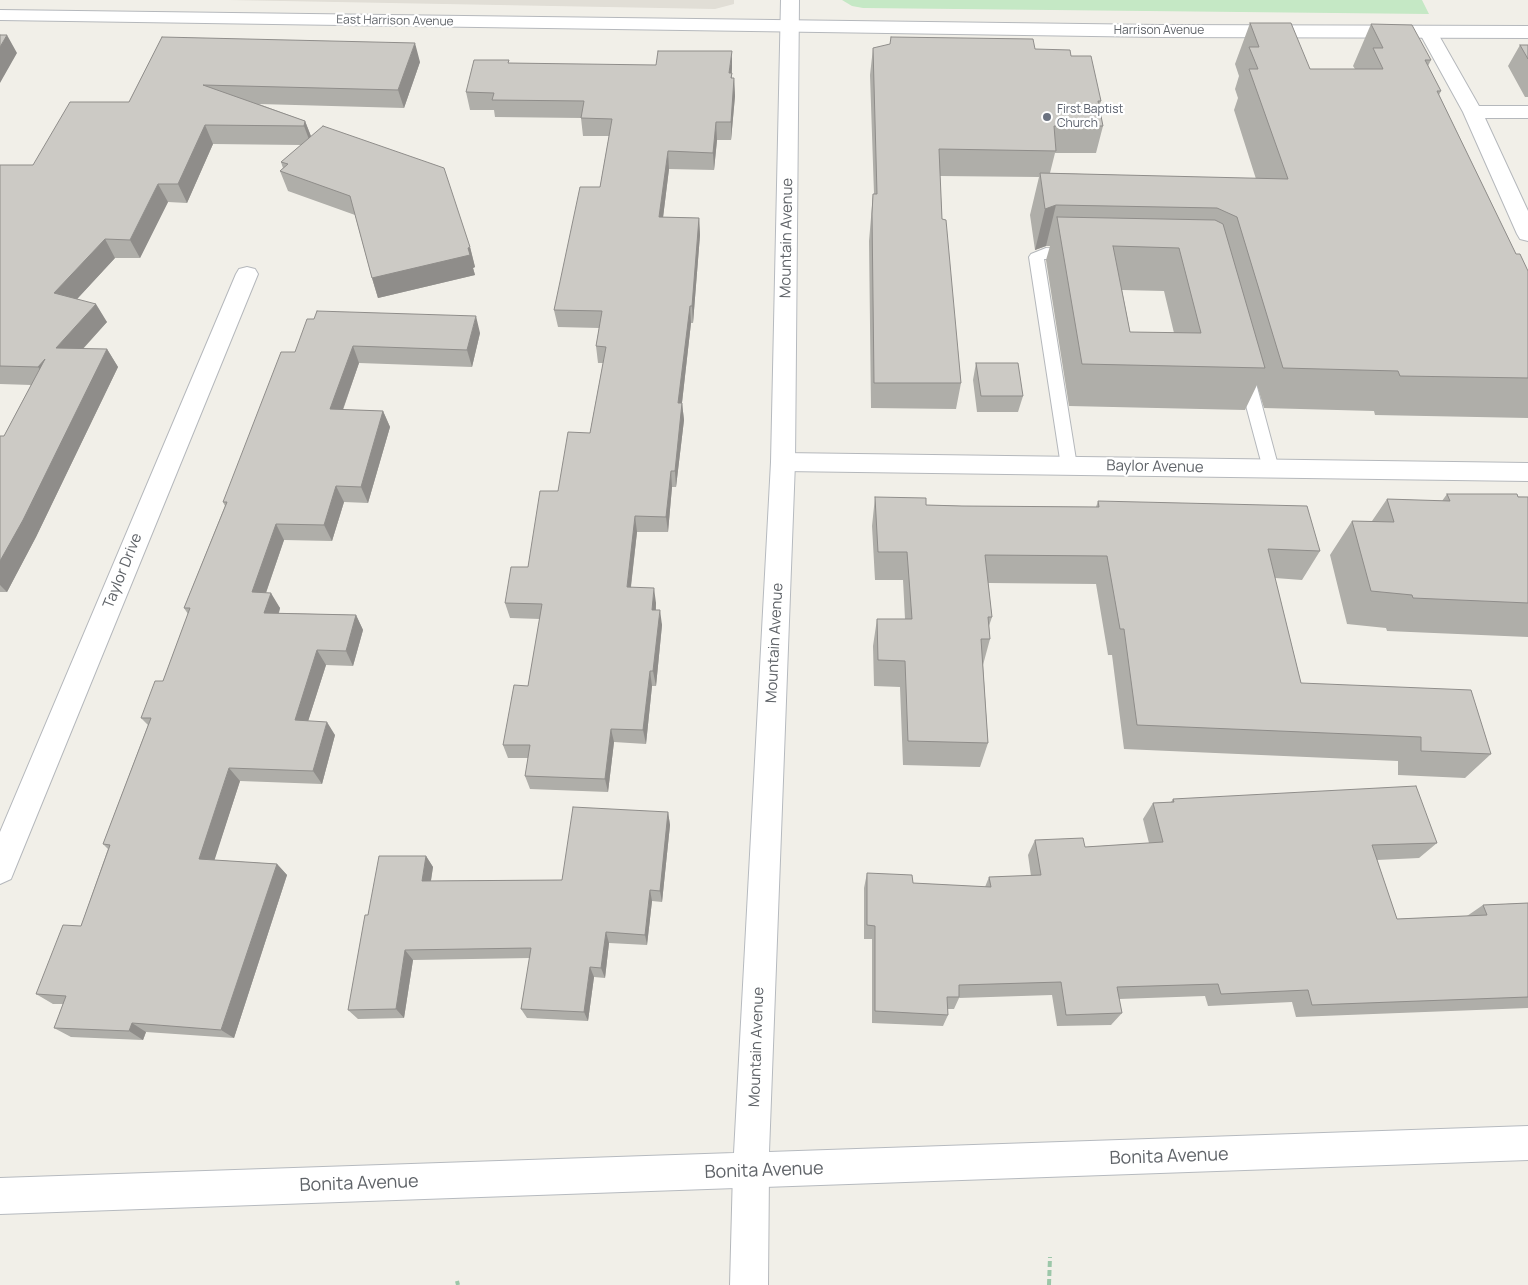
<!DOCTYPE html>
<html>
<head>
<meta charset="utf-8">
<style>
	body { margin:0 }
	canvas { display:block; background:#f1efe8 }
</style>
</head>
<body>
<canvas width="1528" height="1285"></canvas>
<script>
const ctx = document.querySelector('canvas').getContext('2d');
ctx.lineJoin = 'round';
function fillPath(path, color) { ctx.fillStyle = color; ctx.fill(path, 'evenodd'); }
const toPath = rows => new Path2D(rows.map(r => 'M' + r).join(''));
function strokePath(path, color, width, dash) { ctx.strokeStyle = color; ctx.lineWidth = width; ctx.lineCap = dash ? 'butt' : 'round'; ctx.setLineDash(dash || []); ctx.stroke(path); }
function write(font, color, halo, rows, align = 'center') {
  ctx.font = font + ' Manrope,sans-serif'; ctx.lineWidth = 4.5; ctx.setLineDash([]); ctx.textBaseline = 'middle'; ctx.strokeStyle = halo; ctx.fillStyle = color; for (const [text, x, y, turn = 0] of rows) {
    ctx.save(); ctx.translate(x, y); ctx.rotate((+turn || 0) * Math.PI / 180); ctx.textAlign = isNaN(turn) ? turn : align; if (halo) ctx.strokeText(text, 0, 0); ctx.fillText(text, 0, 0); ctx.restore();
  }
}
const education = toPath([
	[228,0,734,0,734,4,715,9]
]);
const green = toPath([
	[842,0,1422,0,1429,14,863,8,852,6]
]);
const path = toPath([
	[457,1281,458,1285],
	[1049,1285,1050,1257]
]);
const service = toPath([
	[1046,248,1072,249,1079,254,1072,259,1044,259,1077,466,1075,471,1069,472,1063,471,1061,466,1029,257,1031,254,1046,248],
	[1245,366,1251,368,1253,372,1279,469,1277,474,1271,475,1265,474,1263,469,1237,372,1239,368,1245,366]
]);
const minor = toPath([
	[1428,26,1434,28,1437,32,1479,106,1528,106,1528,118,1485,118,1528,211,1528,241,1520,239,1517,234,1463,112,1419,32,1422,28,1428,26],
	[247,267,255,269,258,274,15,869,11,879,0,884,0,832,236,274,239,269,247,267],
	[783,453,1528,463,1528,481,783,471,774,469,771,462,774,455,783,453],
	[751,1153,764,1158,769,1171,768,1285,730,1285,733,1171,738,1158,751,1153]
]);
const tertiary = toPath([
	[0,10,1160,25,1528,26,1528,38,1160,37,0,20,0,10]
]);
const secondary = toPath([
	[781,0,799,0,795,462,769,1152,1528,1126,1528,1160,0,1214,0,1178,734,1153,771,462,781,0]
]);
const wall = toPath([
	[1250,23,1310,69,1355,69,1353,66,1371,24,1431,60,1428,66,1441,91,1439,95,1516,254,1528,271,1528,418,1375,415,1374,411,1264,408,1257,385,1245,410,1069,406,1046,260,1050,246,1046,246,1035,250,1030,215,1039,177,940,176,942,219,961,383,956,409,871,408,869,241,873,194,874,194,870,75,873,48,1035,49,1071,56,1101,101,1099,107,1103,126,1096,153,1055,153,1050,173,1256,179,1234,110,1238,98,1235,89,1239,76,1235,64],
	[1122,290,1164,291,1174,333,1130,332],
	[162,37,420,62,404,108,259,104,305,121,311,136,470,247,475,267,473,268,475,275,378,298,372,278,355,215,288,191,280,171,283,168,281,162,301,145,213,144,187,203,168,202,140,258,115,258,77,299,107,322,83,349,107,349,118,367,36,537,7,592,0,592,0,436,4,436,31,385,0,384,0,165,33,165,129,102],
	[1520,45,1528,45,1528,97,1525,97,1508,66],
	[509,63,732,68,732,78,734,78,735,96,731,140,717,140,714,170,669,169,663,217,699,218,700,235,693,323,691,323,682,403,684,420,676,487,672,487,668,532,637,532,631,587,656,603,656,610,662,625,656,686,652,686,646,744,614,742,608,792,530,789,525,776,528,758,508,758,503,745,528,686,540,619,510,618,505,603,528,567,558,491,590,433,603,363,598,363,596,346,599,328,558,327,554,310,600,187,609,136,583,136,581,118,495,117,494,110,470,110,466,92],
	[480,333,472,367,359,363,343,410,383,411,390,427,368,503,344,502,332,541,284,540,266,593,280,608,279,613,356,615,363,630,353,666,326,665,308,721,335,735,322,784,240,781,214,860,277,864,287,875,234,1038,146,1032,143,1040,71,1037,54,1028,63,1004,53,1004,36,994,81,926,108,849,103,844,148,725,141,718,163,681,188,614,184,608,225,506,223,502,295,352],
	[976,363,1023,396,1018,412,977,412,973,380],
	[1447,494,1528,497,1528,637,1387,631,1386,628,1347,624,1330,555,1352,521,1372,521,1387,499,1442,501],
	[875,497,926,505,962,506,1096,507,1098,501,1320,551,1302,580,1275,578,1301,683,1491,754,1465,778,1398,775,1398,761,1124,749,1112,655,1108,655,1096,584,988,583,992,617,989,626,990,639,983,665,988,743,980,767,903,765,900,687,874,686,873,646,877,619,905,619,903,580,875,580,872,526],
	[1173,799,1437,843,1419,858,1377,860,1397,919,1467,916,1483,905,1528,903,1528,1008,1296,1017,1292,1002,1208,1006,1205,996,1119,999,1122,1013,1111,1025,1057,1026,1052,995,959,998,954,1009,948,1009,948,1015,943,1026,872,1023,872,939,864,939,864,888,867,873,913,883,985,887,989,877,1031,876,1028,855,1035,840,1085,847,1149,843,1143,819,1153,803,1171,802],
	[668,812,670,825,662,902,652,901,647,945,609,943,605,978,594,977,588,1021,527,1018,521,1009,530,958,413,960,404,1018,358,1019,348,1010,368,915,426,856,433,867,431,881,562,880]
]);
const shadedWall = toPath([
	[7,35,17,53,0,83,0,47],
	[415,43,420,62,404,108,398,90],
	[732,51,732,68,730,91,729,73],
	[734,78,735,96,731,140,731,122],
	[305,121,312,139,311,145,304,126],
	[716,122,717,140,714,170,713,153],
	[205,125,213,144,187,203,178,184],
	[668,151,669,169,661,234,659,217],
	[158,184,168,202,140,258,130,240],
	[1056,205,1046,246,1035,250,1045,209],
	[699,218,700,235,693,323,692,306],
	[105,239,115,258,66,311,54,293],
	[470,247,475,267,473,268,475,275,378,298,372,278],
	[96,304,107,322,68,365,56,348],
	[690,306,691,323,680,420,678,403],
	[476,316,480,333,472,367,467,350],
	[353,346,359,363,337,426,330,409],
	[107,349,118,367,36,537,7,592,0,585,0,561],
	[45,359,50,385,38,367],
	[682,403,684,420,676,487,675,471],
	[383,411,390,427,368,503,361,487],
	[671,471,672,487,668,532,666,517],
	[336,486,344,502,332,541,324,525],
	[635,516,637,532,629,602,627,587],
	[276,524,284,540,261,607,252,592],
	[654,588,656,603,655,625,652,610],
	[271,593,280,608,274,628,264,613],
	[660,610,662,625,656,686,653,671],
	[356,615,363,630,353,666,346,651],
	[317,650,326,665,304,734,295,720],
	[650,671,652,686,646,744,643,730],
	[327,722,335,735,322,784,313,771],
	[611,729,614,742,608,792,605,779],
	[229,768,240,781,211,871,199,859],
	[668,812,670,825,662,902,660,891],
	[426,856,433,867,429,892,422,881],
	[277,864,287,875,234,1038,221,1030],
	[650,890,652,901,647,945,645,935],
	[606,932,609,943,605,978,601,968],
	[405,950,413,960,404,1018,396,1009],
	[590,967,594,977,588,1021,584,1012],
	[132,1023,146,1032,143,1040,129,1031]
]);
const building = toPath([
	[1250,23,1291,23,1310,69,1383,69,1373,48,1383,48,1371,24,1412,25,1431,60,1425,60,1441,91,1437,91,1516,254,1520,254,1528,271,1528,378,1400,376,1398,371,1283,368,1237,217,1217,208,1056,205,1045,209,1040,173,1288,179,1249,69,1258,69,1249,47,1259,47,1250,23],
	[0,35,7,35,0,47,0,35],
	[162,37,415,43,398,90,203,85,305,121,304,126,205,125,178,184,158,184,130,240,105,239,54,293,96,304,56,348,107,349,23,520,0,561,0,436,4,436,45,359,38,367,0,366,0,165,33,165,70,102,129,102,162,37],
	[891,37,1033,39,1035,49,1070,50,1071,56,1091,56,1101,101,1098,101,1103,126,1054,126,1056,151,939,149,942,219,946,220,961,383,874,383,872,214,873,194,877,194,873,48,890,44,891,37],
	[1520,45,1528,45,1528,59,1520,45],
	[658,51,732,51,729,73,732,73,731,78,734,78,731,122,716,122,713,153,668,151,659,217,699,218,692,306,690,306,678,403,682,403,675,471,671,471,666,517,635,516,627,587,654,588,652,610,660,610,653,671,650,671,643,730,611,729,605,779,525,776,530,745,503,745,514,685,528,686,542,604,505,603,511,567,528,567,540,491,558,491,568,432,590,433,606,347,596,346,602,311,554,310,580,187,600,187,612,119,581,118,584,101,492,100,494,93,466,92,474,60,509,60,508,63,656,65,658,51],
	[323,126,444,168,470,247,468,248,470,255,372,278,350,196,280,171,288,164,281,162,323,126],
	[1057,217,1215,220,1223,224,1265,368,1082,364,1057,217],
	[1113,246,1179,248,1201,333,1130,332,1113,246],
	[317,311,476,316,467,350,353,346,330,409,383,411,361,487,336,486,324,525,276,524,252,592,271,593,264,613,356,615,346,651,317,650,295,720,327,722,313,771,229,768,199,859,277,864,221,1030,132,1023,129,1031,54,1028,66,996,36,994,63,925,81,926,110,845,103,844,151,718,141,718,155,681,163,681,190,608,184,608,227,502,223,502,281,352,295,352,307,319,314,319,317,311],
	[976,363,1018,363,1023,396,981,396,976,363],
	[1447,494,1517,494,1518,497,1528,497,1528,603,1413,598,1412,595,1371,591,1352,521,1394,522,1387,499,1450,501,1447,494],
	[875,497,926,498,926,505,962,506,1099,507,1098,501,1307,506,1320,551,1268,549,1301,683,1471,690,1491,754,1421,751,1421,737,1137,725,1124,629,1120,629,1107,556,985,555,992,617,988,617,990,639,981,639,988,743,908,741,905,661,878,660,877,619,912,619,907,552,878,552,875,497],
	[1416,786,1437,843,1372,845,1397,919,1487,915,1483,905,1528,903,1528,997,1312,1005,1308,990,1221,994,1218,984,1117,987,1122,1013,1066,1015,1061,982,959,985,959,997,947,997,948,1015,875,1011,875,926,867,925,867,873,912,875,913,883,991,887,989,877,1041,875,1035,840,1083,838,1085,847,1163,842,1153,803,1174,802,1173,799,1416,786],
	[573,807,668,812,660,891,650,890,645,935,606,932,601,968,590,967,584,1012,521,1009,531,948,405,950,396,1009,348,1010,365,915,368,915,379,856,426,856,422,881,562,880,573,807]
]);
const markers = [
	[1047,117,5,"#6b7280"]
];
const farStreetnames = [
	["East Harrison Avenue",395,21,1],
	["Harrison Avenue",1159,31]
];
const farWorshipnames = [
	["First Baptist",1057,110],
	["Church",1057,124]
];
const streetNames = [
	["Mountain Avenue",787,238,-89],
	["Baylor Avenue",1155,467,1],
	["Taylor Drive",123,571,-68],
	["Mountain Avenue",775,643,-87],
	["Mountain Avenue",757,1047,-88]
];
const nearStreetnames = [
	["Bonita Avenue",1169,1157,-2],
	["Bonita Avenue",764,1171,-2],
	["Bonita Avenue",359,1184,-2]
];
fillPath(education, '#e1ded6');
fillPath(green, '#c5e8c5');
strokePath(service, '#b5b8bc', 2);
strokePath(minor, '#b5b8bc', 2);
strokePath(tertiary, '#b5b8bc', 2);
strokePath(secondary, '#b6babf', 2);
strokePath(path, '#9cc7a9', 4, [6, 3]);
fillPath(service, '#fff');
fillPath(minor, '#fff');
fillPath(tertiary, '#fff');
fillPath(secondary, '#fff');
fillPath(wall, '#afaea9');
fillPath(shadedWall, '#8f8d8a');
fillPath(building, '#cccac5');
strokePath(building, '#8f8d8a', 1);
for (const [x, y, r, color] of markers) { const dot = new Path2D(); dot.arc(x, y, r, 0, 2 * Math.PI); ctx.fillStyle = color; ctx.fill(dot); strokePath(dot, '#fff', 2); }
write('12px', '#5f6368', '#fff', farStreetnames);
write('12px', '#5b616d', '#fff', farWorshipnames, 'left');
write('15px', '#5f6368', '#fff', streetNames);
write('18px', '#5f6368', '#fff', nearStreetnames);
</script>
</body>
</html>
